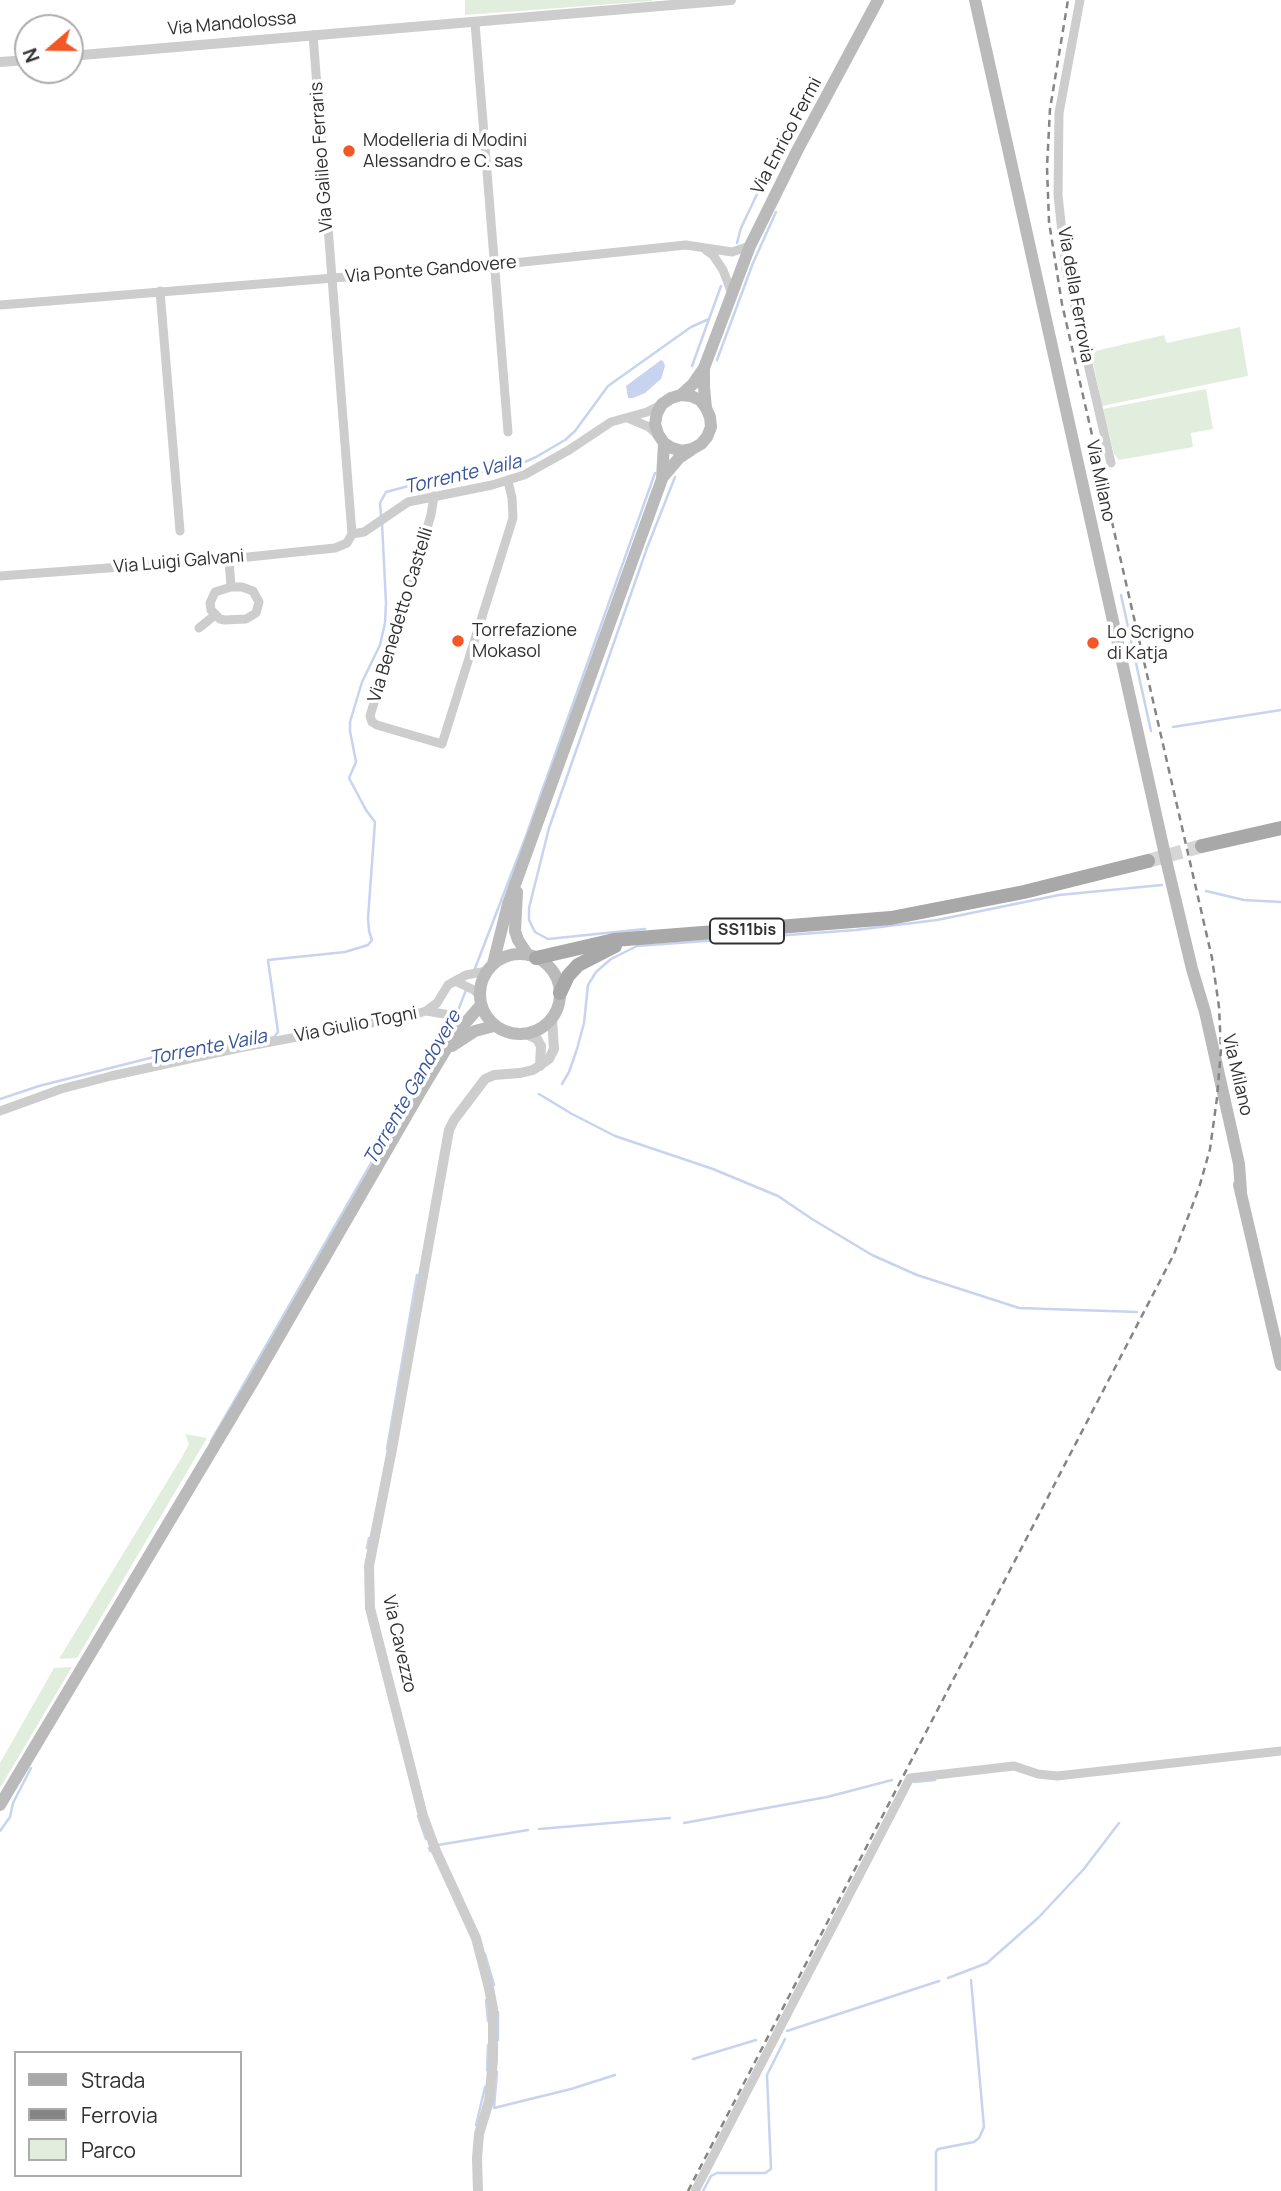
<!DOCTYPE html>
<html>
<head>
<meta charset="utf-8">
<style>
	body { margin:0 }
	#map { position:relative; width:1281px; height:2191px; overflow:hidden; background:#fff; font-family:Manrope,sans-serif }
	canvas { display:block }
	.legend { position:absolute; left:14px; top:2051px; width:228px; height:126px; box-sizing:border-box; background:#fff; border:2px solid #acacac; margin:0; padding:9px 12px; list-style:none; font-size:21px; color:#303030 }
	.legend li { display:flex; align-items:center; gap:14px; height:35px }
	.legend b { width:35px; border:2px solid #acacac }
	.north { position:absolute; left:14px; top:14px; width:70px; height:70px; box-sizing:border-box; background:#fff; border:2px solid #acacac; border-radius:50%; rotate:250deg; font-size:19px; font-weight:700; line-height:28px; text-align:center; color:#303030 }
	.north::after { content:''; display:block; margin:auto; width:24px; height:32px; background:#f45725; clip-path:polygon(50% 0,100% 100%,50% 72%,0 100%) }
</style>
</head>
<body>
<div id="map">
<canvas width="1281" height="2191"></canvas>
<ul class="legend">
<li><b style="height:9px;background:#a8a8a8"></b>Strada</li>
<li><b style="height:9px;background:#858585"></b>Ferrovia</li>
<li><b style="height:19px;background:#e1eedd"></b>Parco</li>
</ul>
<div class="north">N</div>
</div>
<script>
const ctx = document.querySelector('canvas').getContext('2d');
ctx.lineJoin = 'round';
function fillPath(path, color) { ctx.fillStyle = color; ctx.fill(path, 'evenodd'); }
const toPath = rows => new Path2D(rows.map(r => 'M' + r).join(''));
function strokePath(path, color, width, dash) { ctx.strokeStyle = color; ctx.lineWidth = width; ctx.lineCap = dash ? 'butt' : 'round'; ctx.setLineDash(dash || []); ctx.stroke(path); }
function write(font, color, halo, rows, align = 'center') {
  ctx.font = font + ' Manrope,sans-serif'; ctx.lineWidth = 7; ctx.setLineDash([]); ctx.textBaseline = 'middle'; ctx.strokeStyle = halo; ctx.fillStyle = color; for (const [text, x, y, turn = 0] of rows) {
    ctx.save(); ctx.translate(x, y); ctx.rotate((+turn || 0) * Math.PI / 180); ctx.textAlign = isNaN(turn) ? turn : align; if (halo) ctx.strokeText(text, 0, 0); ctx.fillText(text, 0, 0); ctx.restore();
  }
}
const green = toPath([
	[465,0,652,0,652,1,465,15],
	[1240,327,1248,376,1102,406,1091,352,1164,335,1167,343],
	[1206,389,1213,429,1191,433,1193,447,1119,460,1114,454,1103,409],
	[185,1434,207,1438,77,1658,59,1659,182,1457,189,1444],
	[72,1667,0,1788,0,1763,54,1668]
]);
const water = toPath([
	[661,360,663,361,665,366,661,379,645,393,633,398,628,398,626,386]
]);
const stream = toPath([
	[737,243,741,228,776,154],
	[717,360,753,263,776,212],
	[692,366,721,286],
	[381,516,380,503,386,492,424,482,516,466,536,457,565,440,575,431,608,386,691,327,709,319],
	[1121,595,1151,731],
	[1173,727,1281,710],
	[1206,891,1244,900,1281,902],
	[645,929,548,939,535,932,529,920,529,908,549,828,647,548,675,477],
	[474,971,526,836,655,473],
	[457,1013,466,990],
	[562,1084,569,1072,577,1049,584,1023,588,985,596,972,611,959,637,946,856,930,937,920,1059,895,1162,885],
	[539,1094,572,1114,615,1136,713,1169,778,1196,812,1219,872,1255,917,1275,1019,1308,1137,1312],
	[0,1099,39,1086,162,1055,274,1037,278,1032,268,960,345,952,368,945,372,940,369,931,368,918,375,822,366,810,349,778,356,762,350,731,350,722,362,682,380,645,385,623,386,603,382,523],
	[211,1441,454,1019],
	[387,1449,417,1275],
	[367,1548,369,1538],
	[914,1782,935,1780],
	[418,1816,426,1839],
	[684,1823,827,1797,892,1780],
	[539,1829,670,1818],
	[0,1831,10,1817,13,1803,31,1768],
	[438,1845,528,1830],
	[429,1848,430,1851],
	[485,1954,494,1985],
	[948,1978,987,1963,1038,1918,1083,1870,1119,1823],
	[486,2000,488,2021],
	[498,2012,498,2040],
	[787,2031,939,1981],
	[693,2059,756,2040],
	[487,2070,488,2045],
	[497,2072,494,2108,571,2089,615,2075],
	[476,2125,485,2087],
	[703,2191,711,2176,717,2173,765,2173,771,2169,767,2075,785,2039],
	[936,2191,936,2152,938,2149,974,2142,979,2138,984,2127,971,1980]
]);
const primaryTunnel = toPath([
	[1148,861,1202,846]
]);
const minor = toPath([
	[1080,0,1059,113,1058,195,1066,269,1111,463],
	[475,23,508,432],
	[706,250,713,255,723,270,731,291],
	[160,291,180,531],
	[0,305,494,265,686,245,732,252,750,246],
	[628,418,649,427,657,434],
	[434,496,431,515,370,716,372,722,377,725,442,744,513,518,512,498,508,481],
	[352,534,364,532,408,502,492,485,524,475,569,450,611,422,647,412,661,405],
	[229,559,231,587,215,592,210,603,211,610,220,619,225,620,246,619,256,613,259,602,253,591,242,587,231,587],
	[0,576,229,559,335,548,347,543,352,534,313,35],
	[199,628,215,615],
	[455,981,474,990,479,995],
	[426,1011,457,1016],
	[0,1111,61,1089,111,1076,239,1048,413,1015,426,1011,437,1003,448,985,455,981,466,975,487,971],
	[695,2191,910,1778,1014,1766,1038,1774,1057,1776,1281,1751]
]);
const tertiary = toPath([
	[70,56,731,0],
	[0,62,28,60],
	[526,1034,537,1039,541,1046,540,1066],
	[478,2191,477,2158,479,2134,489,2101,493,2060,493,2009,489,1988,476,1938,436,1851,423,1816,370,1608,369,1566,392,1449,449,1130,454,1120,485,1079,494,1075,520,1073,533,1070,549,1059,554,1049,552,1019]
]);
const secondary = toPath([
	[975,0,1167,864,1192,969,1205,1012,1239,1164,1241,1191],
	[704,368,704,387,706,408],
	[681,395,693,384,704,368,750,246,798,149,878,0],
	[662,478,679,458,691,450],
	[517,892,515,931,518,940,528,955],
	'480 994a40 40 0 1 1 80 0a40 40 0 1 1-80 0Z',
	[493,964,508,904,662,479,664,443,658,434,655,424,657,413,662,404,671,398,681,395,691,396,700,400,706,408,710,417,711,427,707,437,701,444,692,449,682,451,672,448,664,443],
	[452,1046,475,1031,494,1026],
	[1239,1185,1281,1365],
	[0,1805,254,1380,422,1089,454,1036,481,1005]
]);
const primary = toPath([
	[1202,846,1281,828],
	[536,958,614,940,891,918,1024,892,1148,861],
	[560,993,568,976,578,965,615,946]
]);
const rail = toPath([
	[688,2191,1174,1254,1199,1188,1210,1149,1217,1098,1221,1050,1219,1007,1212,958,1062,304,1049,222,1047,167,1050,109,1068,0]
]);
const markers = [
	[349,151,7,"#f45725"],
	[458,641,7,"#f45725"],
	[1093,643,7,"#f45725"]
];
const shields = [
	[747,931,74]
];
const shieldNames = [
	["SS11bis",747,931]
];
const streetNames = [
	["Via Mandolossa",232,24,-5],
	["Via Enrico Fermi",787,136,-62],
	["Via Galileo Ferraris",322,157,-94],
	["Via Ponte Gandovere",431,270,-5],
	["Via della Ferrovia",1075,295,80],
	["Via Milano",1100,481,78],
	["Via Luigi Galvani",179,562,-5],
	["Via Benedetto Castelli",401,615,-73],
	["Via Giulio Togni",356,1025,-11],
	["Via Milano",1237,1075,77],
	["Via Cavezzo",399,1644,77]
];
const poiNames = [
	["Modelleria di Modini",363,141],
	["Alessandro e C. sas",363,162],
	["Torrefazione",472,631],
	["Mokasol",472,652],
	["Lo Scrigno",1107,633],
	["di Katja",1107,654]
];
const waterNames = [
	["Torrente Vaila",463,475,-13],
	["Torrente Vaila",208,1048,-11],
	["Torrente Gandovere",413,1088,-60]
];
fillPath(green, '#e1eedd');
fillPath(water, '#c8d3ef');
strokePath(stream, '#c8d3ef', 2.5);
strokePath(primaryTunnel, '#d6d6d6', 14, [14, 7]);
strokePath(minor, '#cdcdcd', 9);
strokePath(tertiary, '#cdcdcd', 10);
strokePath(secondary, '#bababa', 12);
strokePath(primary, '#a8a8a8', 14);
strokePath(rail, '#858585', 2.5, [7, 5]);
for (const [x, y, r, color] of markers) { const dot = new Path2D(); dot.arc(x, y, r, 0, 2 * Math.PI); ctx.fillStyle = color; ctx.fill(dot); strokePath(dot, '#fff', 2.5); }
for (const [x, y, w] of shields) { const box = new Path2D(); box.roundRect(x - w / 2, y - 12.5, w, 25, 5); ctx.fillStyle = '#fff'; ctx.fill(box); strokePath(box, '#303030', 2); }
write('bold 16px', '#303030', null, shieldNames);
write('18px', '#303030', '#fff', streetNames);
write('18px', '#303030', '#fff', poiNames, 'left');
write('italic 19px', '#36549a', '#fff', waterNames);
</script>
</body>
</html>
